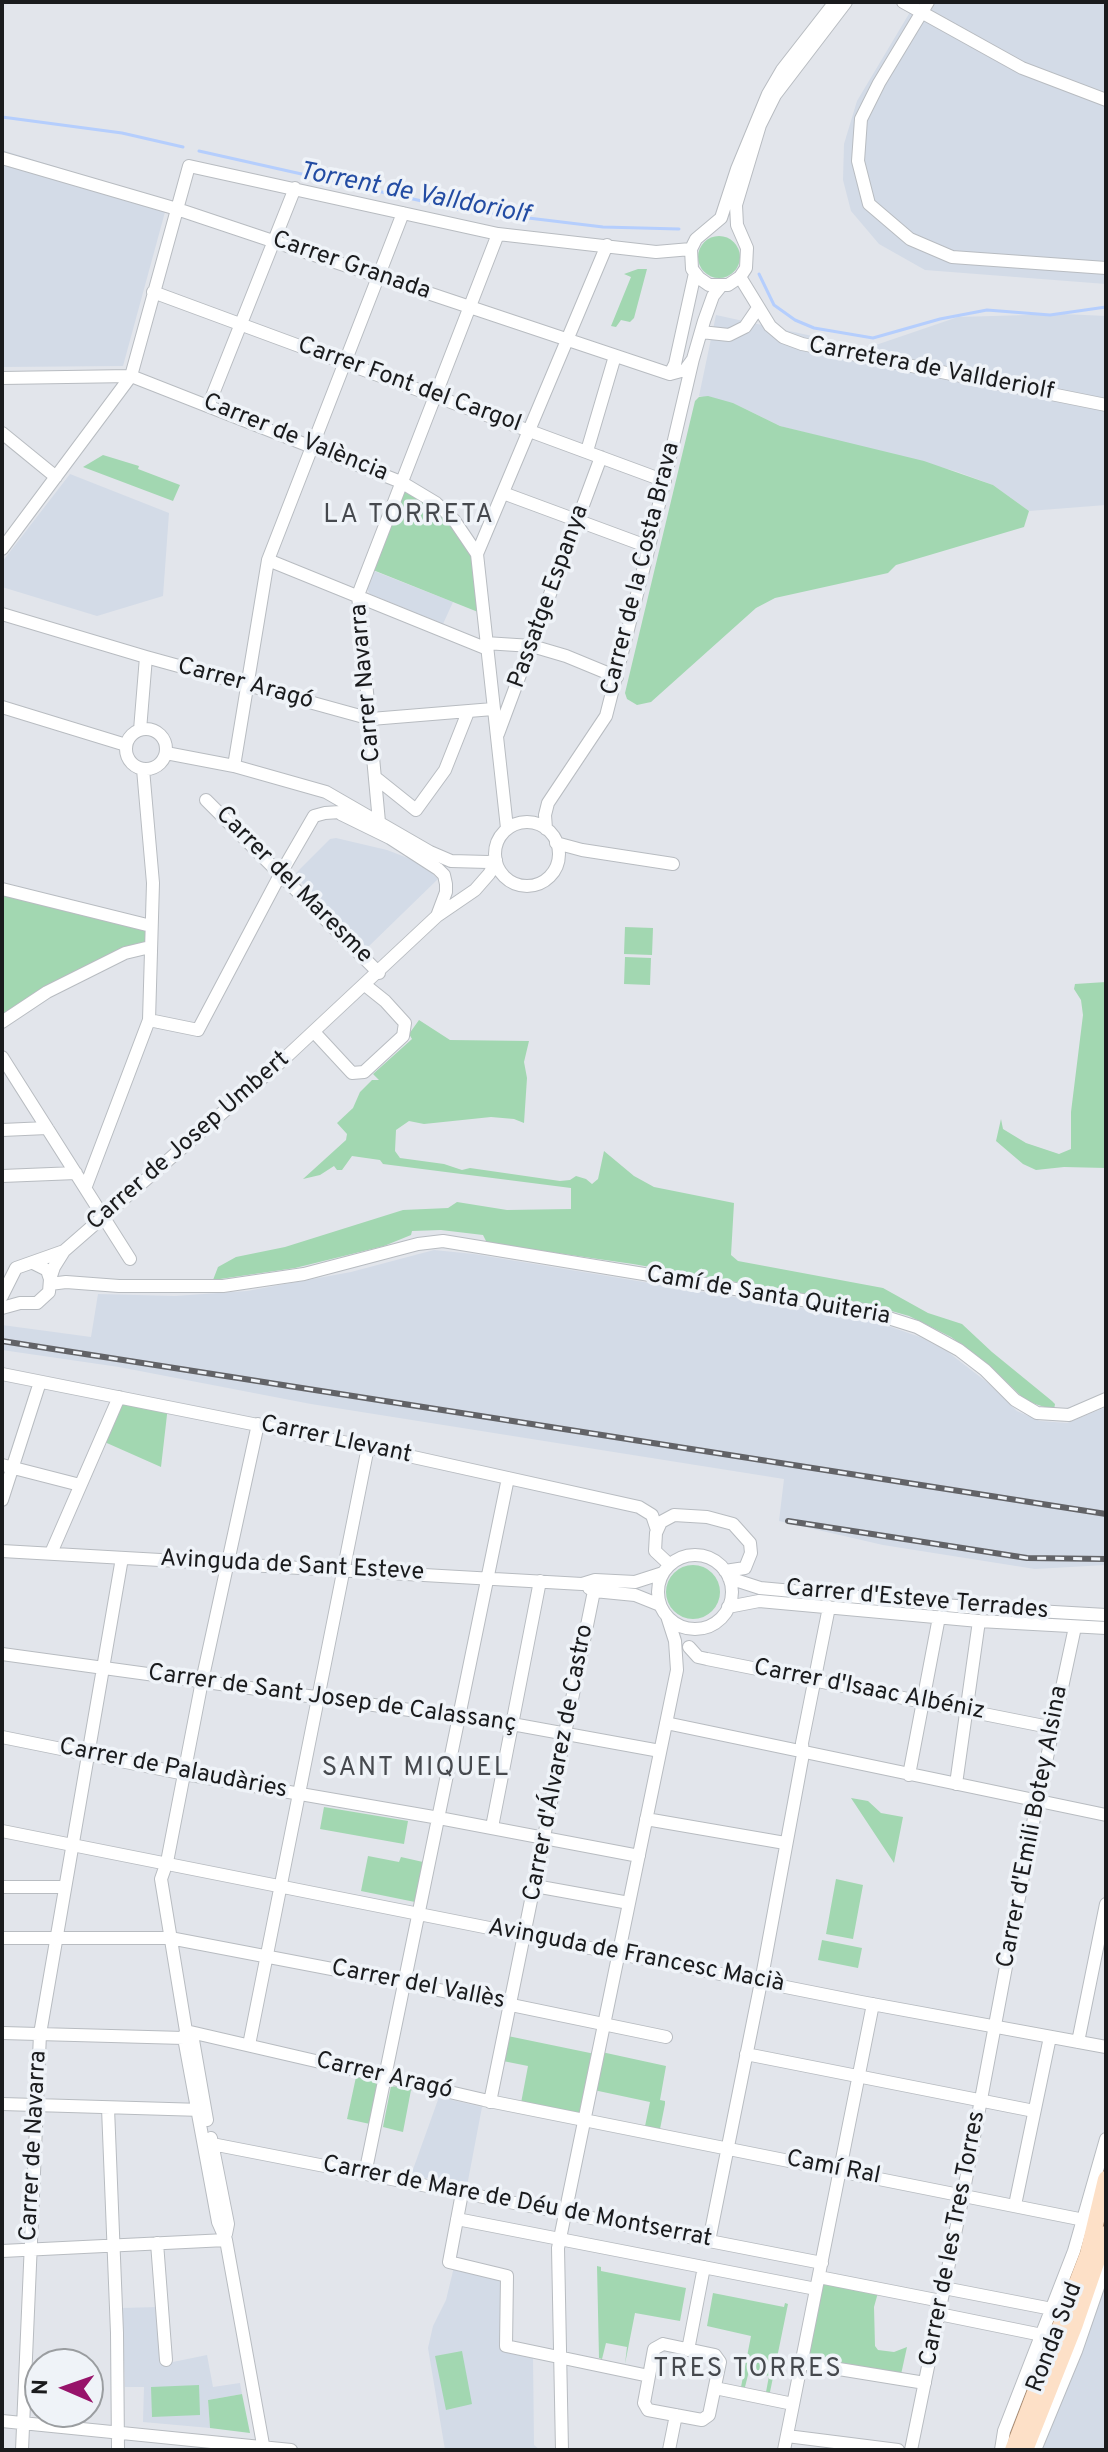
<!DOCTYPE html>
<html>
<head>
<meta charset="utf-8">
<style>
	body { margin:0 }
	#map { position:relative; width:1108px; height:2452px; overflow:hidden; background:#e2e5eb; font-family:Overpass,sans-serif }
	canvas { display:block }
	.frame { position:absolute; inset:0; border:4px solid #1a1b1d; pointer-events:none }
	.north { position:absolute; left:24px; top:2348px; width:80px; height:80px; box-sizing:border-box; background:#eff3f8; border:2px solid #9a9da0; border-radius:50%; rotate:272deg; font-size:22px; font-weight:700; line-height:32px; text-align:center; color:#1a1b1d }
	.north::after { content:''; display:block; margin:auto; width:28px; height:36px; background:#97136a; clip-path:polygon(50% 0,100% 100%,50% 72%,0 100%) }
</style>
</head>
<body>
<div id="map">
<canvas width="1108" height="2452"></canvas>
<div class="frame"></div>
<div class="north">N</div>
</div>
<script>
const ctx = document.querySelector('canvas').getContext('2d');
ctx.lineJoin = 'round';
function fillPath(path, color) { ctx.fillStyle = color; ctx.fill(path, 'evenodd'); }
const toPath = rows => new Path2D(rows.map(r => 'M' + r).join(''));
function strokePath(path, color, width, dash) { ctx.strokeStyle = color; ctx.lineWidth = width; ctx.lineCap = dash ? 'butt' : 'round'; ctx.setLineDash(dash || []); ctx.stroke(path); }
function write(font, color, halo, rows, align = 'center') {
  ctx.font = font + ' Overpass,sans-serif'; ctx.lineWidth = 7; ctx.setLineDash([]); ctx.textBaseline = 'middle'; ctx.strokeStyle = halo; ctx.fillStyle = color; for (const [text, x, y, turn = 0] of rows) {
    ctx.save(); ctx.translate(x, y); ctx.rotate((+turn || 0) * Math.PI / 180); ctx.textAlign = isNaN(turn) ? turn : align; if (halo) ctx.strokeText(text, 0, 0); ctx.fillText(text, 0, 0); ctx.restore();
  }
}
const built = toPath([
	[916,2,1106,2,1106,284,925,270,879,244,851,211,843,180,844,144,857,101],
	[2,150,168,201,123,366,2,367],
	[1063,314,1106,316,1106,505,1029,511,993,485,955,471,780,426,733,403,699,396,716,315,867,348,958,317],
	[70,474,169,513,163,596,97,616,2,587,2,562],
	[374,571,453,602,443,624,370,594,367,589],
	[336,838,387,850,421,863,438,879,367,948,294,875,330,839],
	[434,1250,474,1254,868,1319,920,1337,948,1352,988,1383,1017,1411,1040,1421,1067,1423,1106,1407,1106,1565,1035,1569,883,1545,779,1521,784,1479,311,1404,119,1367,2,1350,2,1325,91,1337,98,1294,175,1296,247,1291,351,1272],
	[439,2097,482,2107,467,2186,411,2175],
	[1103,2224,1106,2225,1106,2450,1022,2450],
	[454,2267,503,2277,504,2349,533,2356,534,2445,540,2450,445,2450,428,2348,433,2326,446,2300],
	[158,2307,163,2364,207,2355,213,2387,240,2383,242,2394,208,2400,210,2428,143,2422,144,2387,125,2387,122,2308]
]);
const green = toPath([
	'698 257a21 21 0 1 1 42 0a21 21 0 1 1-42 0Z',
	[638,269,647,269,634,318,630,322,621,320,616,327,611,326,631,277,624,274],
	[708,396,733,403,780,426,924,461,993,485,1029,511,1024,527,896,565,888,573,775,598,756,608,651,702,637,705,627,699,625,693,695,401,699,397],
	[103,455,139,466,138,469,180,485,173,501,83,467],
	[401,482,420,492,477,554,483,614,368,568],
	[2,889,151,926,150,947,125,953,2,1022],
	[625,927,653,928,652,955,624,954],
	[625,957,651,958,650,985,624,984],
	[1106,982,1106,1168,1064,1167,1036,1170,1023,1164,996,1141,1001,1119,1003,1129,1026,1143,1059,1154,1071,1149,1071,1112,1083,1015,1081,1000,1074,989,1075,984],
	[419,1020,450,1040,529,1041,524,1062,527,1078,524,1123,514,1119,491,1117,424,1124,409,1121,396,1130,395,1151,400,1158,444,1164,462,1170,470,1168,560,1181,570,1180,576,1176,586,1179,592,1184,598,1179,604,1151,634,1176,654,1187,734,1203,731,1255,738,1261,883,1288,928,1313,962,1324,992,1352,1052,1401,1055,1404,1054,1410,1032,1403,1022,1397,990,1366,951,1337,909,1316,874,1306,633,1264,487,1243,483,1235,441,1230,412,1231,411,1235,384,1246,295,1268,213,1280,218,1267,236,1257,285,1247,403,1210,448,1208,457,1202,507,1210,571,1209,571,1188,383,1164,380,1160,352,1156,342,1170,337,1170,334,1166,320,1175,303,1179,346,1140,347,1134,337,1123,353,1108,360,1092,372,1080,379,1080,373,1074,412,1039,409,1034],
	[119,1397,168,1406,161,1467,100,1440],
	'666 1592a27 27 0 1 1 54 0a27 27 0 1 1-54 0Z',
	[851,1798,868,1801,881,1813,903,1817,894,1863],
	[324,1807,408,1821,404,1844,320,1829],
	[368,1856,399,1862,401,1857,423,1862,415,1902,361,1891],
	[836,1879,863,1885,853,1939,826,1934],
	[822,1940,862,1948,858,1968,818,1960],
	[503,2035,595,2054,597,2051,666,2066,660,2100,665,2101,665,2104,659,2134,644,2131,650,2102,589,2089,583,2118,521,2103,528,2066,498,2060],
	[356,2077,378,2082,370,2124,347,2119],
	[391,2086,411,2090,403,2132,383,2127],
	[597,2266,601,2267,601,2271,686,2288,680,2321,635,2313,625,2364,627,2347,606,2343,602,2359,599,2358],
	[819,2277,879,2289,874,2307,875,2346,878,2350,894,2352,907,2347,900,2379,802,2363],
	[713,2293,784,2307,785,2303,788,2304,770,2392,766,2392,769,2376,749,2371,745,2387,741,2387,751,2336,707,2326],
	[462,2351,472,2404,446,2410,435,2356],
	[199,2385,200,2415,152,2417,151,2387],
	[242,2394,250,2433,210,2428,208,2400]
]);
const stream = toPath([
	[2,117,122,133,183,147],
	[199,151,462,210,603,227,679,229],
	[759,274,774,305,795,320,814,328,873,338,940,319,987,310,1050,315,1106,307]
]);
const minor = toPath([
	[835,2,782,70,768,94,737,169,721,218,696,239,691,249,692,269,699,278,709,285,728,285,740,277,746,268,747,248,737,225,736,205,760,125,775,95,846,2],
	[903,2,1022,68,1106,100],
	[928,2,879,83,861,119,858,161,869,204,910,239,952,257,1106,268],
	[2,158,177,209,670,374,685,370,693,359],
	[740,277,770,326,783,337,802,344,1106,405],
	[153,292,665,481],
	[701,332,729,335,745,327,758,308],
	[670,374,675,364,695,273],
	[2,378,131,376,401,482,436,503,454,520,477,554,507,828],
	[209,404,295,188],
	[2,433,56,477],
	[587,451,615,356],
	[503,493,649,547],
	[2,549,131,376,189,166,498,234,656,252,691,249],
	[477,554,607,245],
	[268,560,485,648],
	[2,614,146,657,371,719,493,709],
	[485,643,532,646,566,656,617,677],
	[2,707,126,745],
	'126 749a20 20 0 1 1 40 0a20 20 0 1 1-40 0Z',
	[140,730,146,657],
	[498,734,601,457],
	[166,753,234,766,326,792,430,852,451,861,488,862,496,860],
	[234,766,268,560,403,213],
	[376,778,416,810,445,770,468,712],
	[206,800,379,973],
	[341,814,390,838,438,869,444,875,446,884,446,892,437,916],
	[379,822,358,595,498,234],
	'495 854a32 32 0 1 1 64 0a32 32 0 1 1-64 0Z',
	[546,829,545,815,548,803,606,716,649,547,693,359,704,321,713,296,721,286],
	[556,843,582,850,673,864],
	[2,889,151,926],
	[149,1020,198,1030,281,873,314,816,325,813,355,811],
	[2,1022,47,992,125,953,150,947],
	[314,1032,352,1073,364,1072,403,1036,405,1023,385,1001,365,985],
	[2,1057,130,1259],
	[2,1130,47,1128],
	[2,1176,76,1173],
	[86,1186,149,1020,153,883,143,769],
	[50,1279,54,1267,64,1251,284,1059,437,916,475,890,489,874,496,862],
	[50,1284,66,1282,119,1286,223,1286,304,1274,418,1244,443,1241,863,1310,917,1327,959,1350,985,1370,1015,1400,1037,1413,1069,1415,1106,1399],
	[2,1296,16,1268,64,1251],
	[2,1308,20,1303,37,1303,49,1292,50,1279,47,1270,33,1263],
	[2,1374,368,1447,639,1507,652,1515,657,1530],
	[258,1424,202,1681,167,1862,161,1879,186,2031,184,2038,196,2103,218,2222,226,2240,264,2450],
	[2,1465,80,1485],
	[2,1500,40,1382],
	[2,1551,582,1584,595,1580,635,1582,663,1573],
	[51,1553,119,1397],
	'658 1592a37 37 0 1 1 74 0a37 37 0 1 1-74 0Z',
	[670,1565,655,1551,656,1533,661,1522,674,1515,707,1517,733,1524,750,1543,751,1553,745,1568,725,1571],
	[729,1578,760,1588,967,1607,1106,1615],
	[589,1588,594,1591,635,1595,660,1605],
	[728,1607,759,1601,979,1621,1106,1628],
	[689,1647,698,1657,707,1659,1054,1728],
	[2,1654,512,1724,660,1751],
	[666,1723,1106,1815],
	[2,1737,185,1774,439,1818,639,1856],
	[909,1775,939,1617],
	[956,1784,979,1621],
	[646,1819,785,1843],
	[492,1827,540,1581],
	[2,1831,861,2002,1106,2047],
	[535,1886,629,1903],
	[2,1887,64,1887],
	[2,1938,170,1938,405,1983,666,2037],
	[186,2031,484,2100,1084,2220],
	[186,2031,193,2040,207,2120],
	[2,2033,184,2038],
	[1078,2042,1106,1904],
	[249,2045,368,1447],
	[746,2054,1034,2111],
	[490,2102,594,1591],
	[2,2104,202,2110],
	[108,2108,117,2333,118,2450],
	[211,2138,228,2224,226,2234],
	[212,2144,822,2263],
	[365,2174,508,1478],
	[462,2193,449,2262,507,2276,506,2346,649,2376],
	[1015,2205,1050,2037],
	[457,2219,816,2289],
	[709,2241,761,1982,803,1754,802,1743,829,1607],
	[157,2243,166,2360],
	[2,2251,226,2240],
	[819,2277,941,2301],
	[944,2288,1052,2309],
	[939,2314,1042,2335],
	[663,2344,715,2355,720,2362,709,2415,702,2420,648,2410,644,2403,654,2349,663,2344],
	[688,2350,704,2267],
	[802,2363,925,2383],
	[715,2388,793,2404],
	[2,2421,291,2450],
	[787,2436,898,2450],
	[22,2450,40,2034,122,1558],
	[562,2450,558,2248,677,1670,675,1641,667,1616],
	[669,2450,676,2415],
	[784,2450,873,2004],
	[911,2450,963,2195,1034,1818,1075,1627],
	[1001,2450,1004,2431,1074,2251,1106,2139],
	[1035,2450,1076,2351,1106,2264]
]);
const major = toPath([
	[1013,2450,1088,2254,1106,2179],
	[1025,2450,1075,2324,1106,2234]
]);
const rail = toPath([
	[2,1341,1106,1514],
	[788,1521,1027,1558,1106,1559]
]);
const streetNames = [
	["Carrer Granada",351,267,19],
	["Carretera de Vallderiolf",931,370,11],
	["Carrer Font del Cargol",409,386,20],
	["Carrer de València",295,439,22],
	["Carrer de la Costa Brava",642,569,-76],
	["Passatge Espanya",550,597,-70],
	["Carrer Navarra",367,683,-95],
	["Carrer Aragó",245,685,15],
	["Carrer del Maresme",293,886,45],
	["Carrer de Josep Umbert",189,1142,-41],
	["Camí de Santa Quiteria",768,1297,10],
	["Carrer Llevant",336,1441,12],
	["Avinguda de Sant Esteve",292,1567,3],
	["Carrer d'Esteve Terrades",917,1601,5],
	["Carrer d'Isaac Albéniz",869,1691,11],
	["Carrer de Sant Josep de Calassanç",332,1700,8],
	["Carrer d'Álvarez de Castro",560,1763,-79],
	["Carrer de Palaudàries",173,1770,11],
	["Carrer d'Emili Botey Alsina",1034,1827,-79],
	["Avinguda de Francesc Macià",636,1957,11],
	["Carrer del Vallès",418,1986,11],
	["Carrer Aragó",384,2077,13],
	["Carrer de Navarra",35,2146,-87],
	["Camí Ral",833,2169,11],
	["Carrer de Mare de Déu de Montserrat",517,2203,11],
	["Carrer de les Tres Torres",954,2239,-79],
	["Ronda Sud",1056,2338,-69]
];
const waterNames = [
	["Torrent de Valldoriolf",414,195,11]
];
const neighbourhoodNames = [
	["LA TORRETA",409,517],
	["SANT MIQUEL",416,1770],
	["TRES TORRES",748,2371]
];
fillPath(built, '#d3dbe7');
fillPath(green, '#a2d7b1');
strokePath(stream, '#b5cefd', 3);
strokePath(minor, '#b8bcc1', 14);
strokePath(major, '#ac8e73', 18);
strokePath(minor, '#fff', 12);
strokePath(major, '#fde0c7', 16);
strokePath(rail, '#626367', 6);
strokePath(rail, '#eff3f8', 3, [9]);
write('24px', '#1a1b1d', '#eff3f8', streetNames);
write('italic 26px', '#234ca3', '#eff3f8', waterNames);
ctx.letterSpacing = '2px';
write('26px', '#46494e', '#eff3f8', neighbourhoodNames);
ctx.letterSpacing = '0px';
</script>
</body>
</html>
